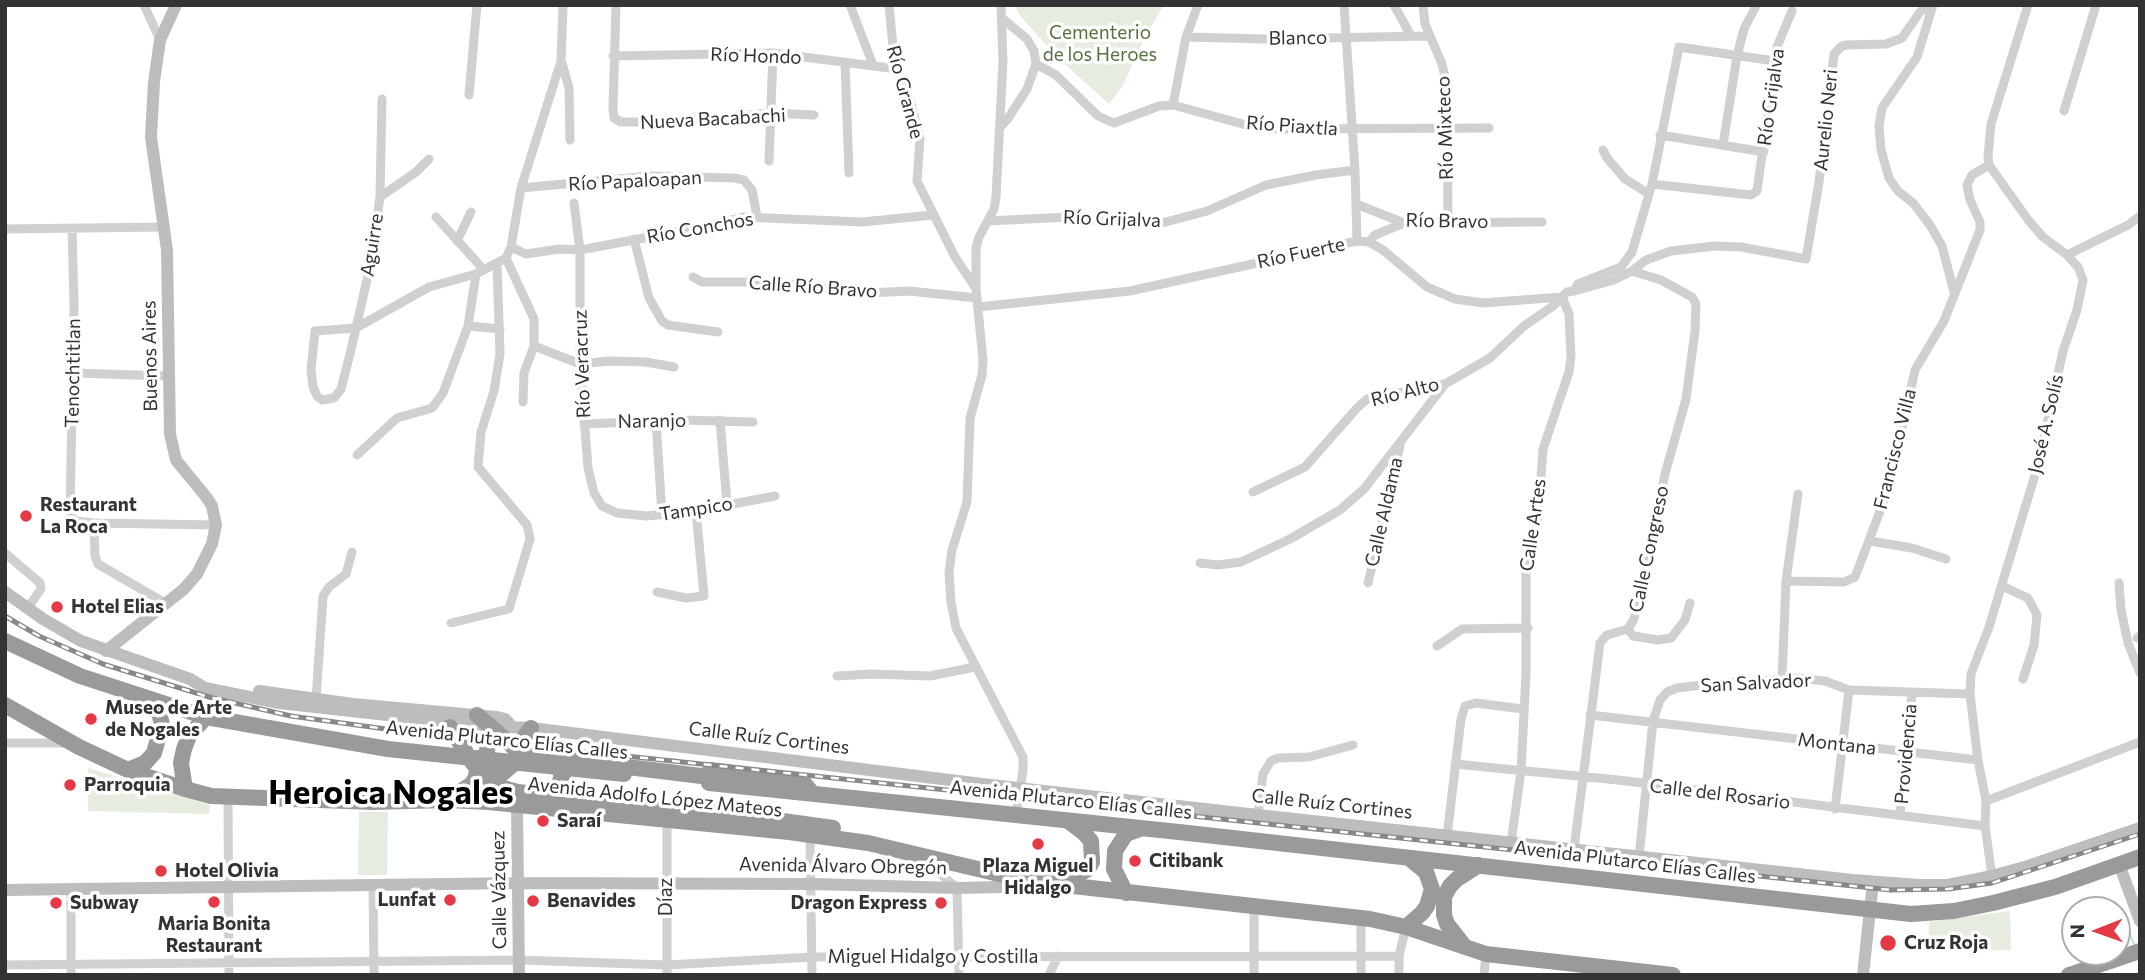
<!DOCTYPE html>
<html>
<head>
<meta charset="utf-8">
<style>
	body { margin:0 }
	#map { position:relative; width:2145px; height:980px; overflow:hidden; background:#fff; font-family:Commissioner,sans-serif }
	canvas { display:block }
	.frame { position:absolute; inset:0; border:7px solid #333; pointer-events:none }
	.north { position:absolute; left:2061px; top:896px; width:70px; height:70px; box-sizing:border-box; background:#fff; border:2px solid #adadad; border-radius:50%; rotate:269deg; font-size:19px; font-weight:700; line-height:28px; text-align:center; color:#333 }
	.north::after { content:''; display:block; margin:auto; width:24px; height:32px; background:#e63946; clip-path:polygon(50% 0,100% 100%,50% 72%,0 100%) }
</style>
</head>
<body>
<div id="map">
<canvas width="2145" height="980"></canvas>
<div class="frame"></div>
<div class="north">N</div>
</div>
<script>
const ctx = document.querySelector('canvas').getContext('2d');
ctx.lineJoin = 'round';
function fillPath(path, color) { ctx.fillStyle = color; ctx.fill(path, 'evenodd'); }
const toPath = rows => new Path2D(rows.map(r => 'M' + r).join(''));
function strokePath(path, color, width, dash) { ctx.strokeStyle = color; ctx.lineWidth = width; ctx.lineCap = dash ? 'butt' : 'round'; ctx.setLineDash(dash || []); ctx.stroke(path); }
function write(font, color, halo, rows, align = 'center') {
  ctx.font = font + ' Commissioner,sans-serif'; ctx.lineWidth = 7; ctx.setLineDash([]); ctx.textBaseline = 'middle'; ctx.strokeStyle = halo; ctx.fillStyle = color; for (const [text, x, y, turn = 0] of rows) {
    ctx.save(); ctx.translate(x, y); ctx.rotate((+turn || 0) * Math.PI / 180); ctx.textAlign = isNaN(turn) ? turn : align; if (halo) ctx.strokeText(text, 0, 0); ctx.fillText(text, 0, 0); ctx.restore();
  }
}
const green = toPath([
	[1014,5,1164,5,1144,39,1122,87,1109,104,1059,59,1022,18],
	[88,768,210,805,209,814,88,811],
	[359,812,388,812,387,875,358,875],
	[899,856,943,877,902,874],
	[2010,911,2011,950,1928,952,1929,922]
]);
const stream = toPath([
	[2121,913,2134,944],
	[2139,961,2140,962]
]);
const street = toPath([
	[144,5,160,40],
	[616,5,613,109,614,118,621,122,674,122,771,113,814,115],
	[850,5,873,65],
	[889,5,893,47,897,69,911,103,920,139,917,181,955,257,975,287],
	[1001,5,1003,62,996,197,994,209,979,237,976,248,976,289,983,360,982,375,970,418,967,502,952,550,949,573,951,602,956,628,1023,757,1023,770,1016,815],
	[1344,5,1355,170,1357,241],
	[1394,5,1411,36],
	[1423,5,1425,24,1442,64,1447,85,1448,221],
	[1933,5,1917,57,1882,108,1879,126,1881,150,1889,178,1898,191,1913,203,1930,225,1942,246,1954,292],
	[1186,37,1266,39,1430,36],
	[613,56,773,53,897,69],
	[845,62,849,173],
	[562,63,569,88,570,140],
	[1036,64,1056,75,1098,116,1114,123,1159,106,1173,105,1250,126,1275,129,1489,128],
	[469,95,477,5],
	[382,99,380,197,369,271,356,328,351,350,341,389,334,398,322,400,317,396,313,387,311,370,315,331,356,328,429,287,476,274,506,258,511,247,521,188,561,61,563,5],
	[1173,105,1186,37,1198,5],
	[2064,111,2096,5],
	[999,129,1009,117,1027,89,1036,64,1034,51,1027,39,1003,19],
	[1660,135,1764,152],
	[1723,145,1737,56,1744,29,1756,6],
	[1603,150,1607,158,1625,179,1649,194],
	[769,161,773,53],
	[1652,184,1751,195,1757,191,1777,47,1792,11],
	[521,188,650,176,735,178,744,180,752,190,757,216],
	[380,197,416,172,429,159],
	[574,203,580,250,580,364,588,468,594,493,602,506,617,513,646,516,696,511,775,496],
	[1356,204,1404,223,1542,222],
	[436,217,484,270],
	[988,221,1069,217,1112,222,1162,223,1207,211,1266,185,1316,175,1355,170],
	[72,228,74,304,70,513,75,521,94,523,95,556,98,564,165,603],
	[5,229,165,227],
	[634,239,649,298,662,321,668,325,718,332],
	[457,241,471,212],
	[1369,242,1375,235,1404,223],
	[511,247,526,254,559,249,580,250,702,227,743,217,862,222,933,215],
	[2067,255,2128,225,2140,216],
	[506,258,534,319,534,346,524,373,523,402],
	[693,277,702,282,772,282,868,293,909,291,977,298],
	[1574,291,1614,280,1632,271,1646,260,1671,251,1715,246,1741,247,1806,259,1819,182,1834,54,1842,46,1847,45,1886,44,1902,38,1920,12,1929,5],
	[978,307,1130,291,1357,241,1369,242,1383,250,1427,287,1455,299,1483,303,1562,297,1567,292,1574,291,1578,284,1621,267,1632,252,1652,184,1679,47,1775,61],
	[468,326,500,329],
	[534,346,580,364,609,361,646,362,674,367],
	[73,373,169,376],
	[720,420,727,504],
	[656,421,662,515],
	[584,424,681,420,753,422],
	[357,455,397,418,432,408,443,393,468,326,476,274],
	[1253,492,1305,467,1357,408,1367,399,1445,384,1490,358,1524,326,1553,306,1562,297,1569,314,1571,356,1569,372,1543,449,1538,518,1526,568,1526,675,1521,771,1511,843],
	[94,523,216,525],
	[1870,541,1912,548,1946,559],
	[5,553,40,583,41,589,27,609],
	[1200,563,1218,565,1241,562,1290,539,1340,510,1364,489,1445,384],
	[1786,581,1844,582,1855,577,1882,506,1892,473,1915,370,1944,321,1980,230,1980,222,1970,200,1967,185,1972,175,1989,165],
	[1368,583,1400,446],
	[2119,583,2121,610,2128,643,2140,673],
	[2002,586,2028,598,2037,615,2034,645,2023,679],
	[657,592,686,598,704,596,696,511],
	[451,623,509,609,530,539,527,525,478,467,481,432,494,391,500,354,497,264],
	[1628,629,1633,636,1658,640,1671,638,1685,620,1690,603],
	[2137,638,2140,636],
	[1437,646,1462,629,1528,628],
	[837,676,871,674,930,676,975,667],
	[1782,679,1786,581,1798,494],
	[316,699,323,596,329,587,346,574,352,552],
	[1590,715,1978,760],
	[5,743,66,743],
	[1455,764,1618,780,1985,826],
	[228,797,229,975],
	[1986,801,2140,742],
	[1835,809,1849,690],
	[1900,814,1912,694],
	[1258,815,1263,774,1271,761,1278,758,1309,757,1353,745],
	[667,819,667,975],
	[810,835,812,975],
	[1447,836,1461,719,1465,706,1476,703,1523,709],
	[1574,849,1600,643,1607,635,1628,629,1634,619,1665,474,1686,399,1695,331,1696,304,1692,297,1661,280,1632,271],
	[1639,857,1653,721,1660,700,1667,692,1677,688,1711,684,1799,678,1825,681,1849,690,1970,694],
	[923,859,957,888,959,975],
	[1992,876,1985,826,1986,801,1978,760,1970,694,1971,674,1989,627,2038,465,2063,351,2077,310,2083,280,2078,267,2067,255,2043,237,2029,221,1989,165,1988,157,1991,124,2028,5],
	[373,886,374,975],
	[71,890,71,975],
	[1361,918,1361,975],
	[5,965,519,960,667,965,812,957,1399,956],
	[1049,975,1058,956],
	[1254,975,1254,907],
	[1399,975,1399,956,1406,927],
	[1484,975,1486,954]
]);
const secondary = toPath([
	[5,592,43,619,81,641,190,679,205,688,279,703,486,726,531,728,982,784,1258,815,1853,880,1919,885,1948,885,1992,876,2028,866,2140,828],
	[106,651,184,589,197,574,212,544,216,525,212,506,207,498,176,460,170,434,167,250,151,137,154,82,160,40,176,5],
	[259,691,353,704,497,717,505,719,510,724],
	[517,804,519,975],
	[2119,864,2140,921],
	[5,890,519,883,812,884,957,888,1043,886],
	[1863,975,1873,882]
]);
const highway = toPath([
	[5,641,80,676,206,717,388,749,624,774],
	[5,705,79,747,128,770,185,789,211,796,373,802,448,800,488,802,789,832,868,843,999,874,1064,885,1370,919,1406,927,1486,954,1673,975],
	[477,715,498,733],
	[525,736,531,728],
	[128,770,145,763,154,753,162,724,156,702],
	[710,770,802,781,813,794],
	[709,783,1179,832,1911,914,1954,911,1993,903,2055,887,2140,857],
	[185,789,181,763,184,749,189,736,206,717],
	[448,800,472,784,476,777,478,758],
	[488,802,496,779,516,762],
	[566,807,561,800,559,787,561,777,567,768],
	[1056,877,1073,877,1079,874,1088,869,1092,862,1091,841,1083,832,1068,821],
	[1126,893,1114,869,1115,851,1126,834,1140,829],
	[1406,927,1422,913,1427,906,1432,889,1426,872,1409,858],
	[1465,947,1447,924,1444,915,1444,897,1450,886,1457,879,1479,865],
	[2069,975,2140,951]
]);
const rail = toPath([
	[5,616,39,636,103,664,209,697,291,716,437,736,1891,890,1948,889,1992,883,2140,834]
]);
const highwayBridge = toPath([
	[450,727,472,762,485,776,503,788,518,792,754,817,833,828],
	[491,732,486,755,492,780],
	[498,733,515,749,529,755,726,779]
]);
const markers = [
	[26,516,7,"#e63946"],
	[57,607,7,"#e63946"],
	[91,719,7,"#e63946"],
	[70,785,7,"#e63946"],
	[543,821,7,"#e63946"],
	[1038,844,7,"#e63946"],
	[1135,861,7,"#e63946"],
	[161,871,7,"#e63946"],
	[450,900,7,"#e63946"],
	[533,901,7,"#e63946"],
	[214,902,7,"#e63946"],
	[56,903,7,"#e63946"],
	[941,903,7,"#e63946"],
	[1888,943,9,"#e63946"]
];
const parkNames = [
	["Cementerio",1100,33],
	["de los Heroes",1100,55]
];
const streetNames = [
	["Blanco",1298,38,-1],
	["Río Hondo",756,56,2],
	["Río Grande",905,92,75],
	["Río Grijalva",1771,97,-82],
	["Nueva Bacabachi",713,119,-3],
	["Aurelio Neri",1826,120,-84],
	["Río Piaxtla",1292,126,4],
	["Río Mixteco",1445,128,-92],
	["Río Papaloapan",635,181,-3],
	["Río Grijalva",1112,219,2],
	["Río Bravo",1447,221,1],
	["Río Conchos",700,228,-10],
	["Aguirre",372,245,-81],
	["Río Fuerte",1301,253,-12],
	["Calle Río Bravo",813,287,4],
	["Buenos Aires",150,356,-91],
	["Río Veracruz",582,364,-92],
	["Tenochtitlan",73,373,-89],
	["Río Alto",1405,392,-14],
	["Naranjo",652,421,-1],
	["José A. Solís",2046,424,-77],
	["Francisco Villa",1895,449,-76],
	["Tampico",696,509,-9],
	["Calle Aldama",1384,512,-77],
	["Calle Artes",1533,525,-82],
	["Calle Congreso",1649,549,-78],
	["San Salvador",1756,683,-3],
	["Calle Ruíz Cortines",769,738,7],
	["Avenida Plutarco Elías Calles",507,740,6],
	["Montana",1837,744,7],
	["Providencia",1906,754,-85],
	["Calle del Rosario",1720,794,7],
	["Avenida Adolfo López Mateos",655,797,6],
	["Avenida Plutarco Elías Calles",1071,800,6],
	["Calle Ruíz Cortines",1332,804,6],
	["Avenida Plutarco Elías Calles",1635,862,7],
	["Avenida Álvaro Obregón",843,866,1],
	["Calle Vázquez",499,890,-91],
	["Díaz",666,897,-90],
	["Miguel Hidalgo y Costilla",933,957]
];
const poiNames = [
	["Restaurant",40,505],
	["La Roca",40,527],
	["Hotel Elias",71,607],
	["Museo de Arte",105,708],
	["de Nogales",105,730],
	["Parroquia",84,785],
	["Saraí",557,821],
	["Citibank",1149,861],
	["Plaza Miguel",1038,866,"center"],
	["Hidalgo",1038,888,"center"],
	["Hotel Olivia",175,871],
	["Lunfat",436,900,"right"],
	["Benavides",547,901],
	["Subway",70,903],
	["Dragon Express",927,903,"right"],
	["Maria Bonita",214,924,"center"],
	["Restaurant",214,946,"center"],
	["Cruz Roja",1904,943]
];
const townNames = [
	["Heroica Nogales",391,793]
];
fillPath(green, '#e6ecdf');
strokePath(stream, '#cfe2ee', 2.5);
strokePath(street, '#d0d0d0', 9);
strokePath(secondary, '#bdbdbd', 12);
strokePath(highway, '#9a9a9a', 16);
strokePath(rail, '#888', 5);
strokePath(rail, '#fff', 2.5, [8]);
strokePath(highwayBridge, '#9a9a9a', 16);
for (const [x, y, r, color] of markers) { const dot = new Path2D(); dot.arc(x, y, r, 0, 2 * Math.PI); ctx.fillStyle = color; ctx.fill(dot); strokePath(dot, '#fff', 2.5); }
write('19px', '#56703f', '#fff', parkNames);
write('19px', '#333', '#fff', streetNames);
write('bold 19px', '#333', '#fff', poiNames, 'left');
write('bold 33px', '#000', '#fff', townNames);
</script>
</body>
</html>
